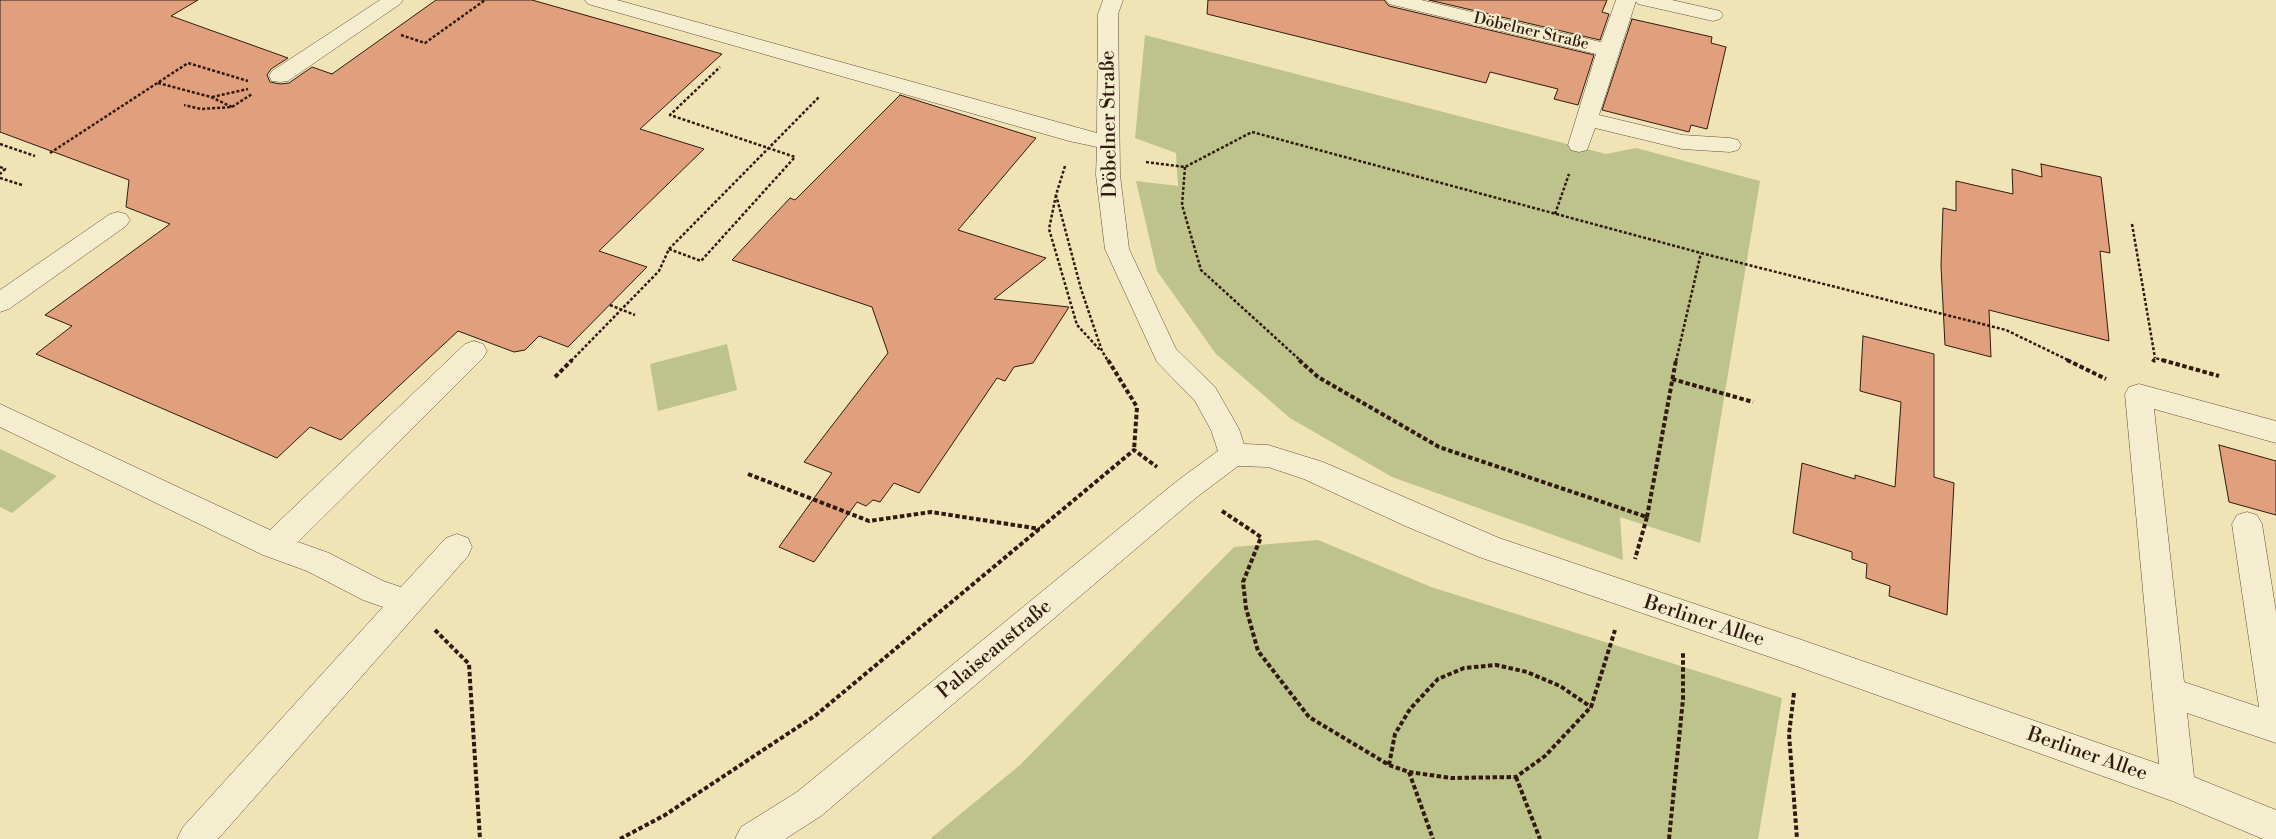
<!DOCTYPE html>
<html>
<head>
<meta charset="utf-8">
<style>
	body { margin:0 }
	canvas { display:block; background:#f0e3b5 }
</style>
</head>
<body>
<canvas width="2276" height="839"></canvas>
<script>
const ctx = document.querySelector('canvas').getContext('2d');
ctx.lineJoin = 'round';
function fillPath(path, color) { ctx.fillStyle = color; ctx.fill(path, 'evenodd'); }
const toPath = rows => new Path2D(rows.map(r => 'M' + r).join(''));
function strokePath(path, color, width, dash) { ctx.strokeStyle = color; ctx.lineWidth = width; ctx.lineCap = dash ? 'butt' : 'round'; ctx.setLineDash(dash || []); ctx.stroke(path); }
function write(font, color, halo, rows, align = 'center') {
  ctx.font = font + ' "Libre Bodoni",serif'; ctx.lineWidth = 4; ctx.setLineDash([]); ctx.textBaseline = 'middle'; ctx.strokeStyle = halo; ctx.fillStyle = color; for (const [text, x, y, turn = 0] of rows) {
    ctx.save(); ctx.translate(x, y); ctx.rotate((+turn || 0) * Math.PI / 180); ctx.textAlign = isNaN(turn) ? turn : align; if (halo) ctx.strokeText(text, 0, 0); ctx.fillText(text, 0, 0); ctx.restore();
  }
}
const green = toPath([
	[1145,35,1606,154,1636,148,1760,181,1700,543,1620,517,1623,560,1392,477,1290,418,1216,354,1157,271,1136,181,1178,186,1176,153,1135,138],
	[727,344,737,390,658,411,650,364],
	[0,449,57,476,12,513,0,507],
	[1318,540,1431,587,1782,698,1758,839,930,839,1020,765,1234,547]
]);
const building = toPath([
	[0,0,198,0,171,16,288,58,271,69,267,75,270,82,280,84,289,83,312,67,332,74,436,0,532,0,722,54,640,129,704,149,599,251,647,267,568,347,539,336,525,350,514,352,458,331,341,440,310,427,277,458,36,354,72,326,45,315,170,224,126,207,129,180,0,132,0,0],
	[1208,0,1384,0,1389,6,1594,55,1578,105,1554,99,1558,89,1490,72,1486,83,1207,14,1208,0],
	[1429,0,1607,0,1602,12,1609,14,1600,40,1429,0],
	[1632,19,1712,37,1711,43,1726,47,1707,129,1691,125,1689,132,1602,110,1632,19],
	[900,95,1036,138,958,230,1046,258,994,299,1069,307,1033,363,1014,367,1005,381,997,378,919,493,894,483,880,502,873,500,866,506,857,502,814,562,779,547,832,473,804,462,888,353,872,307,732,260,790,198,795,200,900,95],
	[2041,164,2101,177,2110,253,2100,251,2109,341,1989,310,1991,357,1945,345,1941,266,1943,208,1956,211,1956,181,2013,194,2012,169,2042,177,2041,164],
	[1863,336,1934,354,1934,477,1954,483,1947,615,1889,596,1890,586,1866,578,1867,564,1852,559,1852,552,1793,533,1802,463,1855,479,1855,475,1895,487,1901,402,1860,391,1863,336],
	[2219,445,2276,461,2276,515,2229,502,2219,445]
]);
const pathFar1 = toPath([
	[401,35,425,43,485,0],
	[158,83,211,97,232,107,201,109,184,105],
	[212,97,248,89],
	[232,107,252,94],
	[0,144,35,156],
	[50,153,188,63,248,81],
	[1146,162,1185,167,1252,132,1701,253,2006,330,2070,361],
	[1065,166,1056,195,1081,289,1102,351,1108,361],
	[0,167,5,169,0,174],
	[1185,167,1182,205,1201,270,1301,361],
	[0,178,22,185],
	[1056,195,1049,229,1077,325,1100,350],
	[1555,214,1569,174],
	[2132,224,2155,358],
	[669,249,701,261,795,157,670,115,720,67],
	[610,305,635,315],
	[571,361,659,271,669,249,820,96],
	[1676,361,1701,253],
	[2153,361,2155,358,2166,361]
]);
const path = toPath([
	[1108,360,1137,407,1134,450],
	[1299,360,1318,377,1439,447,1647,517,1635,559],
	[2067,360,2106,379],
	[2162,360,2219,376],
	[2153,362,2154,360],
	[555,377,572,360],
	[1672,379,1753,402],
	[748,474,869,521,931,512,1040,529],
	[1222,511,1261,537,1243,582,1246,608,1258,651,1309,717,1389,765,1409,772,1451,778,1516,777,1545,756,1591,707,1615,630],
	[1647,517,1676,360],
	[435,630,469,664,480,839],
	[1794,693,1789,734,1797,839],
	[1389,765,1395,734,1410,709,1438,679,1464,668,1496,665,1527,672,1560,686,1591,707],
	[1409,772,1433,839],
	[1516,777,1540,839],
	[620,839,665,815,816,715,1134,450,1157,467],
	[1669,839,1683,699,1683,653]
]);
const minor = toPath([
	[380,0,403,0,400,4,288,81,280,82,272,81,269,76,272,71,380,0],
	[585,0,617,0,1097,133,1098,14,1103,0,1123,0,1118,14,1120,175,1129,249,1176,349,1215,387,1239,429,1244,444,1268,445,1323,462,1499,538,1799,639,2159,764,2125,394,2129,387,2139,384,2276,421,2276,443,2154,409,2184,682,2259,707,2232,524,2237,515,2247,512,2257,515,2262,524,2276,612,2276,743,2187,713,2194,777,2276,810,2276,839,2263,839,2175,802,1799,667,1479,557,1403,525,1304,479,1268,467,1238,466,1197,497,821,816,785,839,735,839,741,827,797,792,1177,481,1218,451,1211,430,1195,401,1157,362,1105,249,1096,175,1097,147,1069,141,588,4,585,0],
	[1386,0,1421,0,1601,42,1616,0,1672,0,1720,11,1723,15,1720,19,1713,21,1638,4,1636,1,1599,115,1682,135,1730,138,1738,140,1741,145,1738,150,1730,152,1682,149,1595,128,1587,150,1579,152,1571,150,1568,145,1596,54,1389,4,1386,0],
	[118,212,126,214,130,220,126,226,9,309,0,312,0,290,110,214,118,212],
	[474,341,483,344,487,351,483,358,298,542,329,553,383,581,401,587,446,538,457,534,468,538,472,547,468,556,218,839,177,839,183,827,383,607,363,600,307,571,263,555,0,427,0,404,270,530,465,344,474,341]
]);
const farStreetnames = [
	["Döbelner Straße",1531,32,13]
];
const streetNames = [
	["Döbelner Straße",1110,124,-91],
	["Berliner Allee",1704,622,18],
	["Palaiseaustraße",995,650,-40],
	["Berliner Allee",2087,755,19]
];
fillPath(green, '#bdc38b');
fillPath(building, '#e1a07d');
strokePath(building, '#321a10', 1);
strokePath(minor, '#624c39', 1);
strokePath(pathFar1, '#321a10', 2.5, [3, 2]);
strokePath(path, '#321a10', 4, [4.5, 2.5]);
fillPath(minor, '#f5edcf');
write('16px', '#321a10', '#f5edcf', farStreetnames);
write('20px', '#321a10', '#f5edcf', streetNames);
</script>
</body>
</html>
